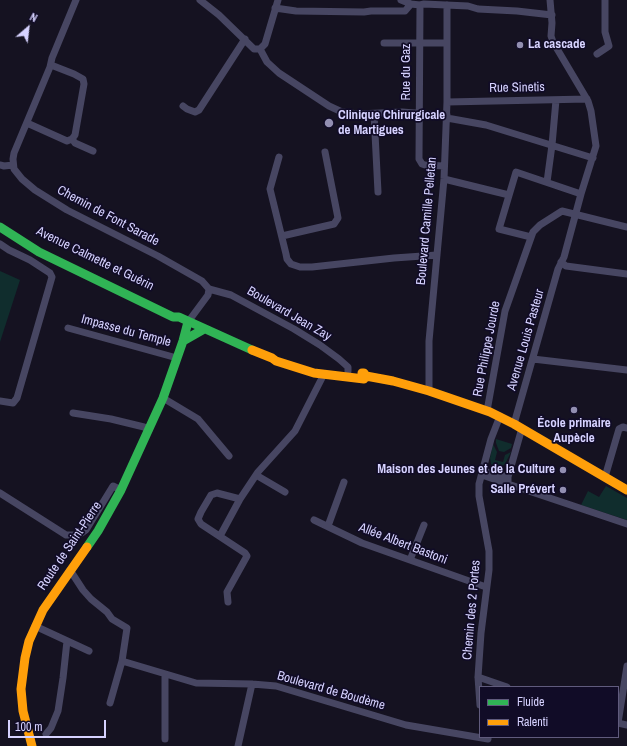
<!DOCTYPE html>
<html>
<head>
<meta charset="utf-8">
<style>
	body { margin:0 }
	#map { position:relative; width:627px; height:746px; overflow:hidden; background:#151221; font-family:"Archivo Narrow",sans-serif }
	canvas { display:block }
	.legend { position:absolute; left:479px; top:686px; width:140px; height:52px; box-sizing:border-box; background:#110c27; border:1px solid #605b7d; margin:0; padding:5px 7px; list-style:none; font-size:12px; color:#d6d2ff }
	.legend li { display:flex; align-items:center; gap:8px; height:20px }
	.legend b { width:20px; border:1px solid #605b7d }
	.north { position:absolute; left:8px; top:8px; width:40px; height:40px; -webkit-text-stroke:3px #110c27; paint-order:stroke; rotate:28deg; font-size:11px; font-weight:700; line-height:16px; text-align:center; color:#d6d2ff }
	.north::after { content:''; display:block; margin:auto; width:14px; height:18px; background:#d6d2ff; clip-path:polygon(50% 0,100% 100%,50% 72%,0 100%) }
	.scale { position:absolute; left:8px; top:720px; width:98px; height:18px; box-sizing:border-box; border:2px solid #d6d2ff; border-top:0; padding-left:5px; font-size:12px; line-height:14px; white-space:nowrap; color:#d6d2ff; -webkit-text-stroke:3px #110c27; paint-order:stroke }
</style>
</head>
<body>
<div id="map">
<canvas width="627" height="746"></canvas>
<ul class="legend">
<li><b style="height:5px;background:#30b455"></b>Fluide</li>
<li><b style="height:5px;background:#ff9f0a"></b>Ralenti</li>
</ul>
<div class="north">N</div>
<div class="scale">100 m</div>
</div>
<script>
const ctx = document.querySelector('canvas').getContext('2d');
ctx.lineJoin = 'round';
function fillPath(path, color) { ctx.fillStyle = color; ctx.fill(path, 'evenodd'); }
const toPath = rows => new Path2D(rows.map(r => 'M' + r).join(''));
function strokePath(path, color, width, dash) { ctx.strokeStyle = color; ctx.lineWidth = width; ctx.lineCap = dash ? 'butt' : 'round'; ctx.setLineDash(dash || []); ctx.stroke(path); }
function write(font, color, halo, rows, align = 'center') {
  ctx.font = font + ' "Archivo Narrow",sans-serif'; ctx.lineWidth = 3.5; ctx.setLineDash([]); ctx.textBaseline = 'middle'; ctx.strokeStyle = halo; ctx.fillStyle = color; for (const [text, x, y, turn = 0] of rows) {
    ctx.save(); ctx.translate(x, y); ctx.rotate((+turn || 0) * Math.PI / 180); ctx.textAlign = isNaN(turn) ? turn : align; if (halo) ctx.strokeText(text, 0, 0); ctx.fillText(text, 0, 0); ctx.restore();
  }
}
const green = toPath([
	[0,271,20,280,0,342],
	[496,439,512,444,511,448,504,452,499,451,496,443],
	[493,444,497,452,495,460,503,462,505,455,511,452,505,464,499,469,494,468,491,464,490,458],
	[606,486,627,498,627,520,581,505,588,491,599,497]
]);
const street = toPath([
	[76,0,52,58,50,67,14,153,13,159,14,169,22,179,35,190,67,210,158,256,202,281,209,289],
	[200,0,219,15,254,49,260,49],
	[401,0,411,4,420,5,424,4,468,6,478,9,517,11,552,15],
	[420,5,419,159,422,164,425,165,444,166],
	[275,8,296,11,364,12,371,11,405,11,411,4],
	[384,43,446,43],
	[260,49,267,62,279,73,329,106,342,112,358,114,402,112,415,113,420,114,447,115],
	[260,49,265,44,278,0],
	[597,54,609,46,605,32,605,0],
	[447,102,587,99],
	[183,106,187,109,195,112,199,110,245,39],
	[374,114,378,192],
	[447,118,486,125,593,158],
	[27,123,67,141,72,139,75,135,84,84,83,79,74,74,51,65],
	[72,139,75,143,93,151],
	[279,157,270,189,286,254,287,259,291,264,300,267,312,267,394,258,437,255],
	[0,165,4,166,13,165],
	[444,179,509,195],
	[547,182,552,145,556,100],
	[282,236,334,224,338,218,325,152],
	[531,237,499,229,516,172,581,194],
	[0,244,9,250,30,260,50,273,52,277,17,398,13,403,0,401],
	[561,262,566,266,627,274],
	[209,289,231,295,294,329,320,345,339,359,348,367,348,371],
	[188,322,208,295,209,289],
	[68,328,177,358],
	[533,359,627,370],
	[429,391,429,341,444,179,447,102,447,5],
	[163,398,198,419,229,456],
	[487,411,505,311,533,232,540,225,562,211,627,227],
	[73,413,111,419,144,427,149,430],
	[514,424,558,269,564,257,581,194,596,146,591,111,588,101,553,42,551,36,552,23,550,0],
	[522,428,508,477,508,484,627,524],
	[483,471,508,477],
	[256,475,285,492],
	[482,475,508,484],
	[605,477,619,429,623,427,627,428],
	[0,493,66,535,79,535,86,530,113,486,121,490],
	[314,520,362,543,486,587],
	[328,526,344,482],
	[220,536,240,499,258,472,295,431,324,374],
	[410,560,424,525],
	[70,570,83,590,91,599,107,612,112,619,127,628,122,661,110,703],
	[228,602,227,592,247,556,245,553,201,524,198,519,201,512,211,495,217,493,240,499],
	[35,626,89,651],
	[122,661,196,683,252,684,276,686,406,725,488,739],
	[165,674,165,739],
	[478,677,507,687],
	[480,705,478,677,481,633,489,570,489,551,479,496,479,484,491,439,500,416],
	[618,723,627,666],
	[618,723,627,725],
	[46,734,51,728,58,711,63,678,67,641],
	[238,746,252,684]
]);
const fast = toPath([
	[0,227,39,252,173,317,179,317,252,350],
	[183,341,204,329],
	[87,547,98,531,121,490,163,398,183,341,188,322]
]);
const slow = toPath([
	[252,350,272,358,276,361,314,373,364,379,366,376],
	[362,373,364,373,366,376,393,381,429,391,490,412,514,424,627,490],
	[32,746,23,711,21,689,25,658,29,641,43,610,87,547]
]);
const markers = [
	[520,45,4,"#928fb1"],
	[329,123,5,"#928fb1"],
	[574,410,4,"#928fb1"],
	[563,470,4,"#928fb1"],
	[563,490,4,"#928fb1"]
];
const poiNames = [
	["La cascade",528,45],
	["Clinique Chirurgicale",338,116],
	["de Martigues",338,131],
	["École primaire",574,424,"center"],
	["Aupècle",574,439,"center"],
	["Maison des Jeunes et de la Culture",555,470,"right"],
	["Salle Prévert",555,490,"right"]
];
const streetNames = [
	["Rue du Gaz",407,72,-90],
	["Rue Sinetis",517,88,-1],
	["Chemin de Font Sarade",108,216,28],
	["Boulevard Camille Pelletan",427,221,-85],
	["Avenue Calmette et Guérin",95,259,26],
	["Boulevard Jean Zay",289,314,30],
	["Impasse du Temple",126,331,15],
	["Avenue Louis Pasteur",526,340,-74],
	["Rue Philippe Jourde",487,349,-79],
	["Allée Albert Bastoni",403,544,21],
	["Route de Saint-Pierre",70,546,-56],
	["Chemin des 2 Portes",472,610,-85],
	["Boulevard de Boudème",331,691,16]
];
fillPath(green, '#102d2d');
strokePath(street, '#474662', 7);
strokePath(fast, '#30b455', 9);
strokePath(slow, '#ff9f0a', 9);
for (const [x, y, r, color] of markers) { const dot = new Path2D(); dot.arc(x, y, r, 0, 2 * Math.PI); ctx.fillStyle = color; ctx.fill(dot); strokePath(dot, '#110c27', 1.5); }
write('bold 13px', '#d6d2ff', '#110c27', poiNames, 'left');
write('13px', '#d6d2ff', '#110c27', streetNames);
</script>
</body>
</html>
